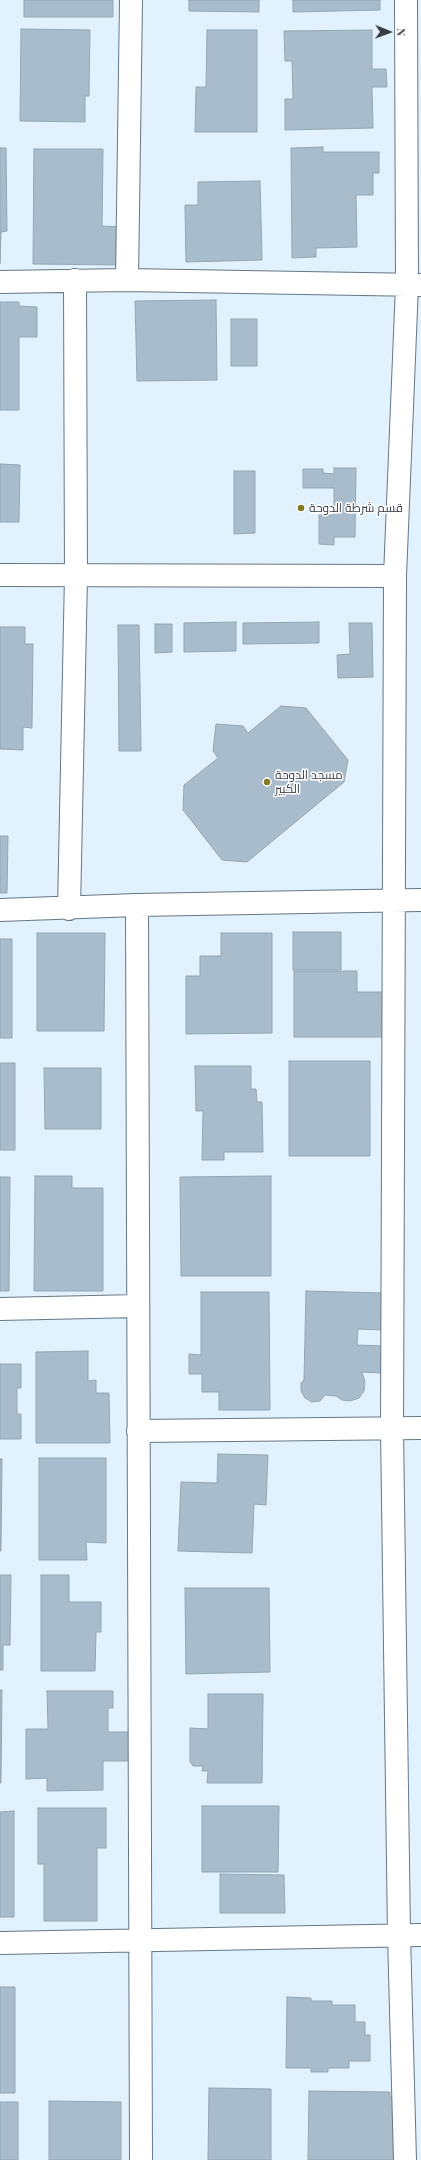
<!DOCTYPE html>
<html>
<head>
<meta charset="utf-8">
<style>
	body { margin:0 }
	#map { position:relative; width:421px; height:2160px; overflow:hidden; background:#e1f1fe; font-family:"Playfair Display",serif }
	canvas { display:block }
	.north { position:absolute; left:369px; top:12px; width:40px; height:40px; -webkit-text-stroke:3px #fff; paint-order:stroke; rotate:91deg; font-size:11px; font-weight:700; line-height:16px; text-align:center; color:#353c42 }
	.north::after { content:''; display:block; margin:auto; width:14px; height:18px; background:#353c42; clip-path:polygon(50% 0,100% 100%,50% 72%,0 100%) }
</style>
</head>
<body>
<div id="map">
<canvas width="421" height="2160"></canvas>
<div class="north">N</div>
</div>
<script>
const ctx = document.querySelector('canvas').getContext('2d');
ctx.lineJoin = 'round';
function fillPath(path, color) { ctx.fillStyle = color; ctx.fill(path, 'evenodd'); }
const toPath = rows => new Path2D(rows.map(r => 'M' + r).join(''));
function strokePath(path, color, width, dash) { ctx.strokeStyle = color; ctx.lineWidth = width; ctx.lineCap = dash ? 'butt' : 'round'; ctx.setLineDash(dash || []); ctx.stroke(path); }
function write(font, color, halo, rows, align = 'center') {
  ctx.font = font + ' "Playfair Display",Cairo,serif'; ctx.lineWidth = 3; ctx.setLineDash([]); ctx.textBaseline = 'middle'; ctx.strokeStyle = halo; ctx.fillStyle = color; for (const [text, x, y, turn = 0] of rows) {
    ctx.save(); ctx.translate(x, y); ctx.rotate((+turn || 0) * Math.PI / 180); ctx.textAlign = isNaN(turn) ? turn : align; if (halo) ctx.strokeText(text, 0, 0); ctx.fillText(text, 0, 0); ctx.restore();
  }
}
const building = toPath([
	[24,0,113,0,113,17,24,17,24,0],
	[189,0,259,0,259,12,189,11,189,0],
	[293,0,380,0,380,10,293,12,293,0],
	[21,29,90,30,89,96,85,96,85,122,20,121,21,29],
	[207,30,257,30,257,132,195,132,196,87,206,87,207,30],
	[372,30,372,69,386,69,387,87,372,87,373,128,285,130,285,99,293,99,292,61,285,61,284,31,372,30],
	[323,147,323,152,379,152,379,173,373,173,373,195,356,195,357,247,316,248,316,257,292,258,291,148,323,147],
	[0,148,6,148,7,231,1,232,0,264,0,148],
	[34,149,103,149,102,226,123,227,123,265,33,264,34,149],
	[260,181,262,260,186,262,185,205,198,205,198,182,260,181],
	[216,300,217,380,137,381,135,301,216,300],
	[0,302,19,302,19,306,37,307,37,337,19,337,19,410,0,410,0,302],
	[231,319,257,319,257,366,231,366,231,319],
	[0,464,20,465,19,522,0,522,0,464],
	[334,468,356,468,355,537,334,537,334,545,319,544,319,515,334,515,334,488,303,488,303,469,323,469,323,473,334,474,334,468],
	[234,471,255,471,255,533,234,534,234,471],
	[236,622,236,651,184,652,184,623,236,622],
	[319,622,319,643,243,644,243,623,319,622],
	[349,623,372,623,373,677,338,678,337,655,350,654,349,623],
	[155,624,172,624,172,652,155,653,155,624],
	[118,625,139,625,141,751,119,751,118,625],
	[0,627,25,627,25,644,33,644,32,728,23,727,23,750,0,749,0,627],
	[281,706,306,708,348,760,344,782,247,862,222,860,183,810,184,785,218,758,213,751,216,724,243,726,248,733,281,706],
	[0,836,8,836,7,893,0,893,0,836],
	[293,932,341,932,341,970,293,970,293,932],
	[37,933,105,933,104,1031,37,1031,37,933],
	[221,933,272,933,272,1033,186,1034,186,976,200,976,200,956,221,956,221,933],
	[0,939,12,939,12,1038,0,1038,0,939],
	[294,971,357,971,357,992,389,992,389,1037,294,1037,294,971],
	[289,1061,370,1061,370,1156,289,1156,289,1061],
	[0,1063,15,1063,15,1150,0,1150,0,1063],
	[195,1066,251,1066,251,1089,256,1089,257,1102,262,1102,263,1152,224,1152,224,1160,202,1160,203,1111,196,1111,195,1066],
	[44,1068,101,1068,101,1129,45,1129,44,1068],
	[35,1176,72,1176,72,1188,103,1188,103,1291,34,1291,35,1176],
	[271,1176,271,1276,181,1276,180,1177,271,1176],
	[0,1177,10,1177,9,1291,0,1291,0,1177],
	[306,1291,384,1293,383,1330,358,1329,357,1345,382,1346,382,1373,362,1372,365,1382,364,1391,359,1398,350,1401,342,1400,336,1396,325,1395,320,1401,312,1402,305,1398,301,1391,301,1383,304,1380,306,1291],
	[201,1292,269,1292,270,1410,219,1410,219,1392,202,1392,202,1374,189,1374,189,1354,201,1355,201,1292],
	[88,1351,88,1381,96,1380,96,1393,109,1393,110,1443,36,1443,36,1352,88,1351],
	[0,1364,21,1364,21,1388,17,1388,17,1414,21,1414,21,1439,0,1439,0,1364],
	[218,1454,268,1455,266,1505,254,1504,252,1553,178,1551,181,1482,217,1483,218,1454],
	[39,1458,106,1458,106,1543,86,1542,87,1560,39,1560,39,1458],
	[0,1459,2,1459,1,1551,0,1551,0,1459],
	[0,1575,11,1575,10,1645,3,1645,3,1670,0,1670,0,1575],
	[41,1575,69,1575,69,1602,101,1602,101,1632,96,1632,95,1671,41,1671,41,1575],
	[185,1588,269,1588,270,1672,186,1674,185,1588],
	[0,1690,2,1690,1,1783,0,1783,0,1690],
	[47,1691,113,1691,113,1708,108,1708,108,1732,132,1732,132,1761,103,1761,103,1790,47,1791,47,1778,26,1779,26,1729,48,1729,47,1691],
	[208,1694,263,1694,262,1783,207,1783,208,1771,202,1771,203,1766,193,1766,190,1762,190,1728,208,1729,208,1694],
	[202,1806,279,1806,278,1872,202,1872,202,1806],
	[38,1808,106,1808,106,1848,97,1848,97,1921,44,1921,44,1864,38,1864,38,1808],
	[14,1811,14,1917,0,1917,0,1812,14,1811],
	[220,1874,284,1875,285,1913,220,1913,220,1874],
	[0,1987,15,1987,15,2093,0,2093,0,1987],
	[287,1997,311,1998,311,2001,332,2001,332,2005,355,2005,355,2022,365,2022,365,2035,370,2035,370,2061,349,2061,349,2068,328,2068,328,2072,311,2072,311,2068,286,2068,287,1997],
	[209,2088,271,2089,271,2160,208,2160,209,2088],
	[309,2091,390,2092,390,2097,399,2097,399,2160,308,2160,309,2091],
	[49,2101,121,2102,121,2160,49,2160,49,2101],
	[0,2102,18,2102,18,2160,0,2160,0,2102]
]);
const street = toPath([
	[127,280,131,0],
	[0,282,127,280,421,285],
	[0,575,395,576],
	[137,905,421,900],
	[69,909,76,576,75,280],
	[0,910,137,905,141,2160],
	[0,1309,138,1306],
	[138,1431,421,1428],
	[0,1943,421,1935],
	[405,2160,399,1935,392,1428,395,576,407,285,406,0]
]);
const markers = [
	[301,508,4,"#867a20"],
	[267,782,4,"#867a20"]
];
const poiNames = [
	["قسم شرطة الدوحة",309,508],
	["مسجد الدوحة",275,775],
	["الكبير",275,789]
];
fillPath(building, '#a9bccb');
strokePath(building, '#93a6b4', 1);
strokePath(street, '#657784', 24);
strokePath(street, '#fff', 22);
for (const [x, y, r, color] of markers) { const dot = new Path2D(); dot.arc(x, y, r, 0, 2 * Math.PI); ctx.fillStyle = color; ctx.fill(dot); strokePath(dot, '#fff', 1.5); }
write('12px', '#353c42', '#fff', poiNames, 'left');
</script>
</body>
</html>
